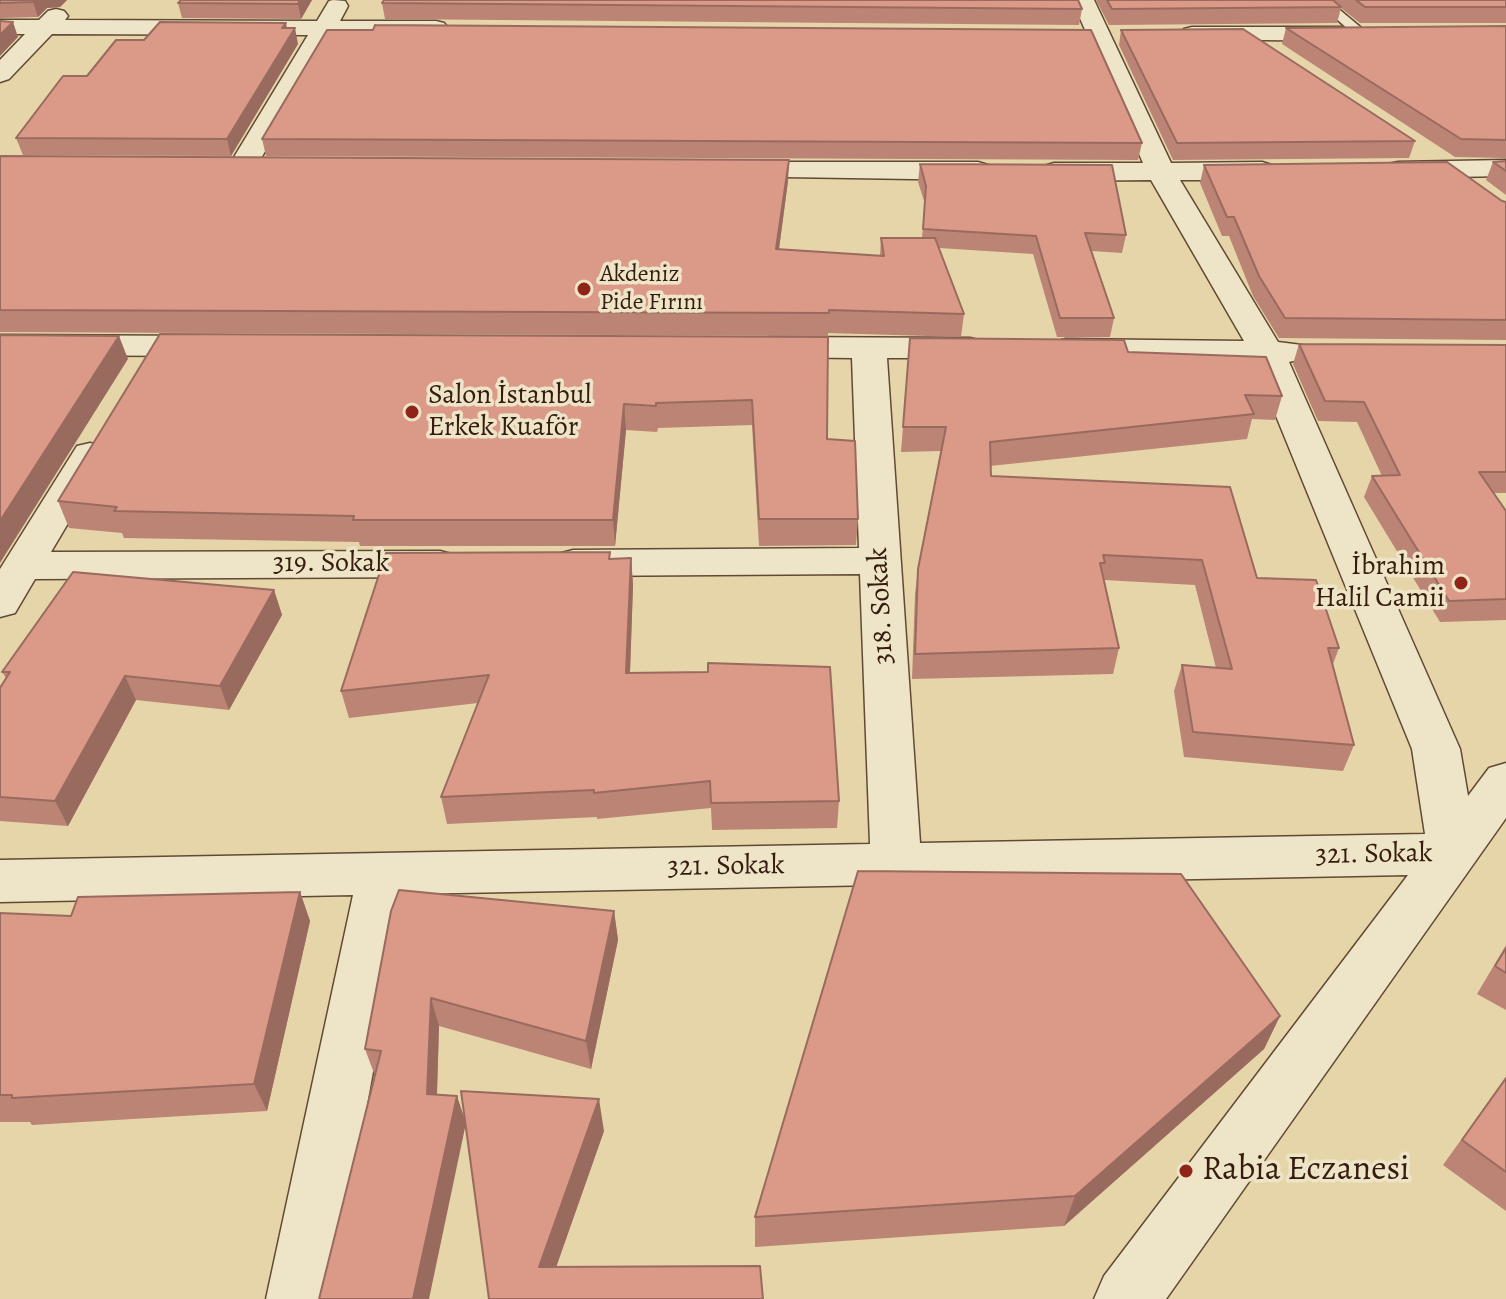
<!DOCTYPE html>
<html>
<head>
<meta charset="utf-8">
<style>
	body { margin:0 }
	canvas { display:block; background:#e5d5a9 }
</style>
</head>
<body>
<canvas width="1506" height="1299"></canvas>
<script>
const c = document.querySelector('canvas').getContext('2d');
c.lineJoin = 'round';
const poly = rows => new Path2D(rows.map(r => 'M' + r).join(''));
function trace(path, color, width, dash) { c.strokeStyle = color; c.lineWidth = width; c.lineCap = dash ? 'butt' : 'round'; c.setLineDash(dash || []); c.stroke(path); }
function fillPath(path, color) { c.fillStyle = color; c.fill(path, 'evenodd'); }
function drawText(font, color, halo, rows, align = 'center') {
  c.font = font + ' Alegreya,serif'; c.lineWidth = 7; c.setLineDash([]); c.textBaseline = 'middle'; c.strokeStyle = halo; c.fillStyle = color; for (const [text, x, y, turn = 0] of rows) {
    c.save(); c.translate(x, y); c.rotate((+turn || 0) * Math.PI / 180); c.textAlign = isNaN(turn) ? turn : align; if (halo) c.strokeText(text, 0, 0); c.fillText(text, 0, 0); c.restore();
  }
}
const service = poly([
	[1315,0,1328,0,1365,31,1365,37,1357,37,1315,0]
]);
const minor = poly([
	[333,0,345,1,348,6,340,21,436,21,444,23,448,28,444,33,436,35,332,35,256,167,252,173,242,175,232,173,228,167,308,35,52,34,9,79,0,82,0,60,25,34,0,34,0,20,39,20,48,11,56,9,64,11,68,16,65,20,317,21,329,1,333,0],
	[1072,0,1094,0,1171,163,1262,162,1272,165,1276,171,1272,177,1262,180,1180,180,1278,342,1302,345,1307,352,1302,359,1289,362,1460,749,1468,796,1489,768,1506,763,1506,818,1166,1299,1094,1299,1104,1276,1408,875,405,894,332,1299,266,1299,353,895,0,902,0,860,870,844,860,574,573,576,558,572,552,563,558,554,573,550,859,548,852,358,770,357,758,354,753,347,758,340,770,337,970,338,982,341,987,348,982,355,970,358,887,358,920,843,1425,834,1412,749,1254,362,1066,359,1054,356,1049,349,1054,342,1066,339,1244,341,1151,180,1054,181,1044,178,1040,172,1044,166,1054,163,1143,163,1072,0],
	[1192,27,1344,27,1352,29,1356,34,1352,39,1344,41,1184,39,1180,34,1184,29,1192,27],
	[1506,160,1506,176,1398,178,1388,176,1384,170,1388,164,1398,162,1506,160],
	[730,162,978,162,988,165,992,171,988,177,978,180,720,176,716,170,720,164,730,162],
	[0,335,214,336,226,339,231,346,226,353,214,356,0,355,0,335],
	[90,443,103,446,109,454,51,552,440,551,455,555,461,564,455,573,440,577,35,579,15,613,0,617,0,569,77,446,90,443]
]);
trace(service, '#614a35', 3);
trace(minor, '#614a35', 3);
fillPath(service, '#eee4c7');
fillPath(minor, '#eee4c7');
fillPath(poly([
	[0,0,67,0,60,7,47,8,38,17,0,18],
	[312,0,301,19,182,18,178,3],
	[1096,0,1506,0,1506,23,1360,23,1341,8,1337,23,1109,25],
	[382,3,1082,9,1079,25,385,19],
	[1506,26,1506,158,1455,157,1282,44,1286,28],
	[287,28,298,44,231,156,23,155,16,138,87,76,144,40],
	[373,30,1142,143,1138,160,266,156,262,139],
	[1121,30,1415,141,1409,158,1173,160,1119,45],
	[0,156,788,181,779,249,880,256,881,238,922,238,925,204,918,182,920,164,1126,235,1122,253,1092,251,1114,318,1110,337,1057,337,1033,254,939,248,964,314,961,337,828,333,828,336,0,332],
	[1506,161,1506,195,1486,180,1493,162],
	[1204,165,1506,202,1506,340,1279,338,1253,296,1229,236,1222,236,1200,183],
	[828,337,827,439,858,519,856,545,759,546,752,425,658,428,657,432,626,430,615,546,360,546,359,542,124,538,122,533,69,528,58,501],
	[910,338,1128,352,1282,396,1275,420,1252,419,1247,439,990,466,991,476,1257,578,1339,648,1333,664,1354,745,1343,771,1184,757,1174,691,1182,665,1216,668,1195,585,1104,580,1119,648,1113,674,912,679,915,594,918,569,941,451,901,452],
	[1299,344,1506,345,1506,493,1493,493,1506,511,1506,620,1440,622,1364,497,1372,476,1382,476,1357,422,1318,421,1293,364],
	[610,552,610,559,631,558,633,585,630,673,839,801,837,828,712,830,711,808,597,819,597,817,447,824,441,797,478,703,349,718,341,691],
	[274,590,282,615,229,710,136,700,68,826,0,821,0,688,6,678,2,672],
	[300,892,310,921,267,1111,32,1125,30,1122,0,1122,0,913,71,916],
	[391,911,614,911,618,940,591,1069,439,1026,437,1095,465,1122,604,1131,556,1267,489,1299,465,1123,375,1076,365,1049],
	[1506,945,1506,1010,1477,994],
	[1280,1016,1264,1049,1064,1226,755,1247,755,1217],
	[1506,1077,1506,1211,1443,1165]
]), '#bc8475');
fillPath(poly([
	[35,0,67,0,60,7,47,8,38,17,33,2],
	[300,0,312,0,301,19,298,4],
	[13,22,18,37,0,56,0,35],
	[286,23,289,38,295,28,298,44,231,156,227,139],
	[789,160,788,181,776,271,776,249],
	[119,336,128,359,0,563,0,521],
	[624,404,626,430,615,546,613,520],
	[631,558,633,585,629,700,626,673],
	[274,590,282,615,229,710,220,686],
	[125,676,136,700,68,826,55,801],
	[300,892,310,921,267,1111,254,1084],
	[614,911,618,940,591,1069,586,1041],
	[431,998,439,1026,436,1121,427,1094],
	[1280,1016,1264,1049,1064,1226,1075,1196],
	[457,1096,466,1123,429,1299,413,1299],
	[599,1099,604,1131,546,1296,539,1267]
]), '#996b5f');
const building = poly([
	[0,0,35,0,33,2,0,3,0,0],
	[181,0,300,0,298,4,178,3,181,0],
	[384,0,1078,0,1082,9,382,3,384,0],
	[1107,0,1333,0,1341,7,1112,9,1107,0],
	[1356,0,1506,0,1506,7,1365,7,1356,0],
	[0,21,13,22,0,35,0,21],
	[160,22,286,23,282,28,295,28,227,139,16,138,63,76,87,76,116,40,144,40,160,22],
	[375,25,1091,30,1142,143,262,139,327,30,373,30,375,25],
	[1506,26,1506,140,1461,139,1286,28,1506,26],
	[1243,29,1415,141,1177,143,1121,30,1243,29],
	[0,156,789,160,776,249,884,256,881,238,935,238,964,314,829,310,829,313,0,310,0,156],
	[1506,161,1506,171,1493,162,1506,161],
	[1447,162,1502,201,1506,202,1506,320,1285,318,1259,276,1234,217,1227,217,1204,165,1447,162],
	[920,164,1112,165,1126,235,1085,233,1114,318,1060,318,1036,236,923,229,926,186,920,164],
	[160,334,828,337,827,439,855,441,858,519,759,519,752,400,656,403,656,406,624,404,613,520,353,520,354,516,114,511,117,507,58,501,160,334],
	[0,335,119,336,0,521,0,335],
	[910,338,1124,340,1128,352,1266,357,1282,396,1245,395,1254,414,990,442,991,476,1230,487,1257,578,1316,580,1339,648,1328,648,1354,745,1193,732,1182,665,1232,669,1202,560,1103,555,1105,563,1100,563,1119,648,915,654,918,569,946,427,903,427,910,338],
	[1299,344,1506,345,1506,472,1479,472,1506,511,1506,599,1449,601,1372,476,1400,475,1364,402,1325,401,1299,344],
	[610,552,609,559,631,558,626,673,708,672,708,663,830,667,839,801,711,803,710,781,594,793,594,790,441,797,489,675,341,691,386,553,610,552],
	[73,572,274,590,220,686,125,676,55,801,0,797,0,688,10,672,2,672,73,572],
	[858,871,1181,874,1280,1016,1075,1196,755,1217,858,871],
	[399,890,614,911,586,1041,431,998,427,1094,457,1096,413,1299,319,1299,381,1051,365,1049,391,911,399,890],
	[300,892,254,1084,12,1098,12,1095,0,1095,0,913,71,916,78,897,300,892],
	[1506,948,1506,973,1495,966,1506,948],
	[1506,1078,1506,1172,1462,1140,1506,1078],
	[461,1091,599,1099,539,1267,760,1266,763,1299,489,1299,461,1091]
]);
fillPath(building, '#db9988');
trace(building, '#996b5f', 2);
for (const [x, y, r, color] of [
	[584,289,8,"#8f2418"],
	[412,412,8,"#8f2418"],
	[1461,583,8,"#8f2418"],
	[1186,1171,8,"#8f2418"]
]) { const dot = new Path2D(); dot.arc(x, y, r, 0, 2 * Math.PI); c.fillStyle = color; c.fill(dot); trace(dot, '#eee4c7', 3); }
drawText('24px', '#351c0e', '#eee4c7', [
	["Akdeniz",600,275],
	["Pide Fırını",600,303]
], 'left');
drawText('28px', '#351c0e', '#eee4c7', [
	["Salon İstanbul",428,396],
	["Erkek Kuaför",428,428],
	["İbrahim",1445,567,"right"],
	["Halil Camii",1445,599,"right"]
], 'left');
drawText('28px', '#351c0e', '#eee4c7', [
	["319. Sokak",331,564],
	["318. Sokak",882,606,-93],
	["321. Sokak",1374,855,-1],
	["321. Sokak",726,867,-1]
]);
drawText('34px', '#351c0e', '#eee4c7', [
	["Rabia Eczanesi",1202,1171]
], 'left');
</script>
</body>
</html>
